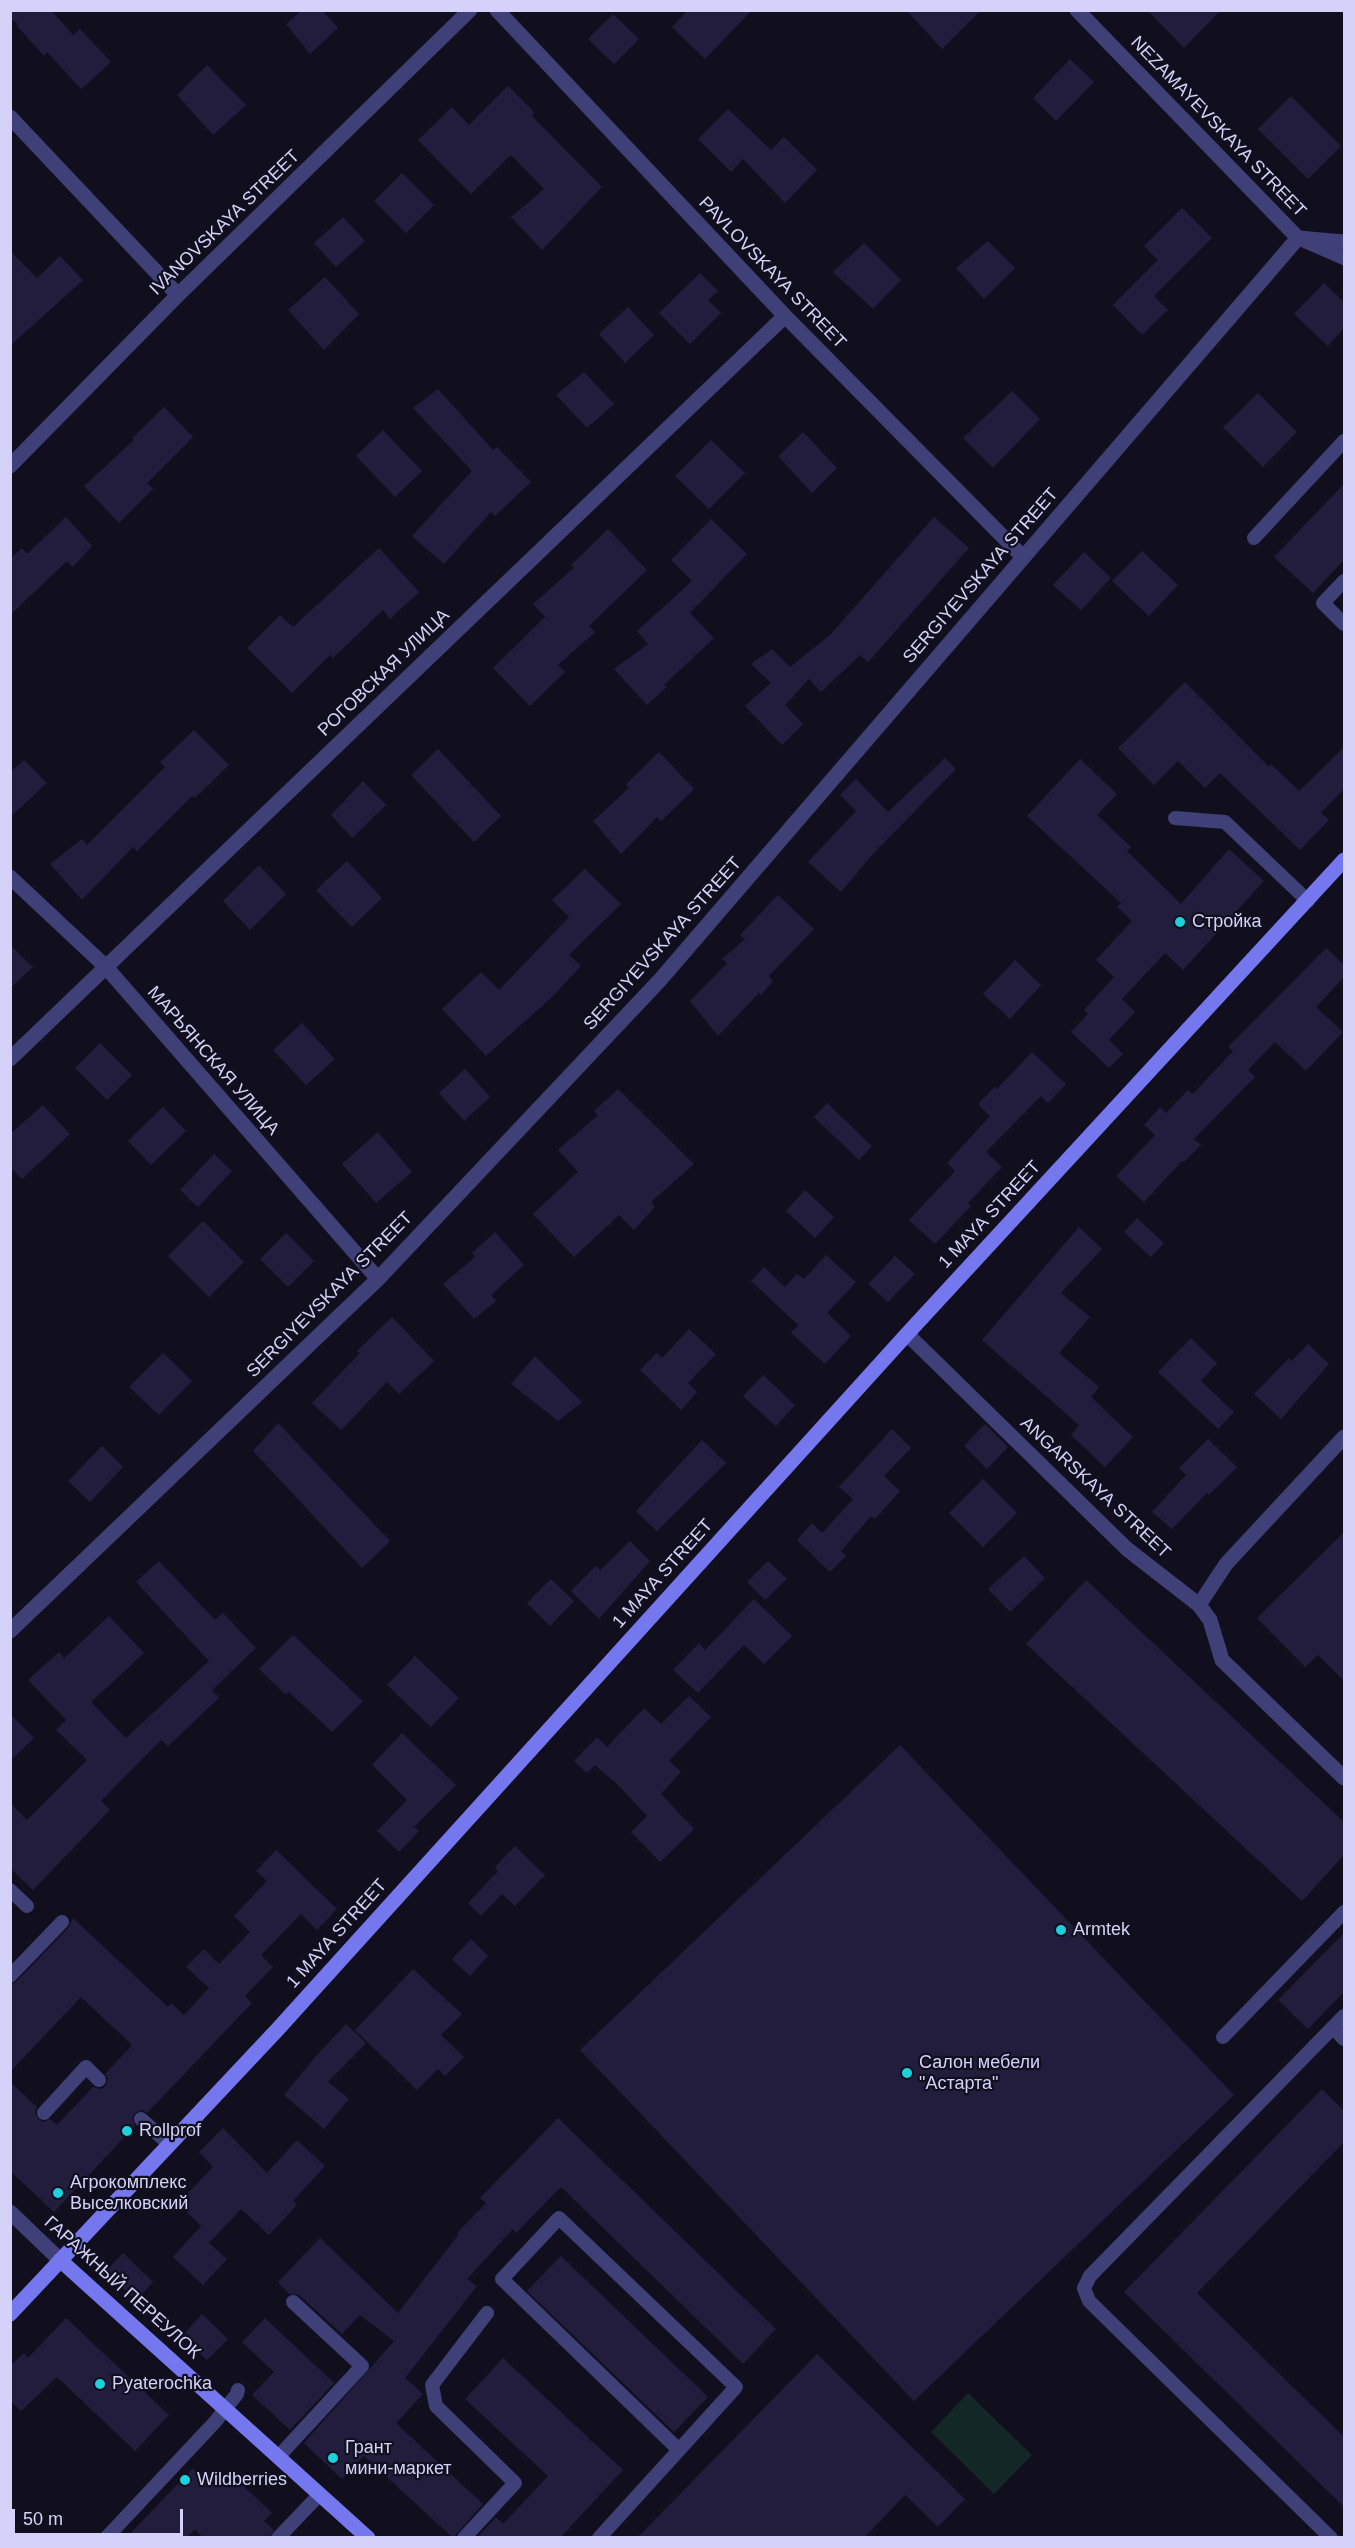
<!DOCTYPE html>
<html>
<head>
<meta charset="utf-8">
<style>
	body { margin:0 }
	#map { position:relative; width:1355px; height:2548px; overflow:hidden; background:#110f1e; font-family:Helvetica,sans-serif }
	canvas { display:block }
	.frame { position:absolute; inset:0; border:12px solid #d4d2f9; pointer-events:none }
	.scale { position:absolute; left:12px; top:2509px; width:171px; height:27px; box-sizing:border-box; border:3px solid #d4d2f9; border-top:0; padding-left:8px; font-size:18px; line-height:21px; white-space:nowrap; color:#d4d2f9; -webkit-text-stroke:4px #110f1e; paint-order:stroke }
</style>
</head>
<body>
<div id="map">
<canvas width="1355" height="2548"></canvas>
<div class="frame"></div>
<div class="scale">50 m</div>
</div>
<script>
const c = document.querySelector('canvas').getContext('2d');
c.lineJoin = 'round';
function fillPath(path, color) { c.fillStyle = color; c.fill(path, 'evenodd'); }
const poly = rows => new Path2D(rows.map(r => 'M' + r).join(''));
function trace(path, color, width, dash) { c.strokeStyle = color; c.lineWidth = width; c.lineCap = dash ? 'butt' : 'round'; c.setLineDash(dash || []); c.stroke(path); }
function drawText(font, color, halo, rows, align = 'center') {
  c.font = font + ' Helvetica,sans-serif'; c.lineWidth = 4.5; c.setLineDash([]); c.textBaseline = 'middle'; c.strokeStyle = halo; c.fillStyle = color; for (const [text, x, y, turn = 0] of rows) {
    c.save(); c.translate(x, y); c.rotate((+turn || 0) * Math.PI / 180); c.textAlign = isNaN(turn) ? turn : align; if (halo) c.strokeText(text, 0, 0); c.fillText(text, 0, 0); c.restore();
  }
}
fillPath(poly([
	[968,2393,1032,2455,994,2494,931,2432]
]), '#132726');
fillPath(poly([
	[10,10,51,10,73,35,80,29,111,62,81,89,47,52,44,56,17,26,18,25,10,17],
	[302,10,322,10,338,28,310,54,286,24],
	[688,10,752,10,705,59,672,27],
	[906,10,981,10,942,49],
	[1147,10,1221,10,1184,48],
	[613,14,639,39,614,64,588,39],
	[1070,59,1094,82,1056,121,1033,98],
	[207,65,246,105,213,135,177,95],
	[508,86,535,113,532,116,602,187,542,250,511,217,544,189,511,155,471,194,418,140,452,107,469,125],
	[1291,96,1341,146,1308,179,1258,129],
	[728,109,771,150,784,137,817,170,785,203,743,159,731,172,698,139],
	[402,173,434,205,406,233,374,201],
	[1182,208,1212,238,1154,296,1168,310,1142,335,1113,305,1158,260,1144,246],
	[343,217,365,241,336,267,314,243],
	[988,241,1015,268,984,299,956,268],
	[864,243,901,280,873,309,833,272],
	[10,251,37,278,60,256,83,280,10,346],
	[700,273,718,291,708,300,721,313,690,344,659,313],
	[325,277,359,314,324,350,288,310],
	[1324,283,1344,302,1344,328,1328,346,1294,314],
	[628,307,654,335,625,363,599,334],
	[584,372,614,404,587,428,556,395],
	[438,389,493,450,497,447,531,482,495,516,491,512,444,564,412,536,472,471,413,408],
	[1012,391,1040,419,993,468,963,438],
	[1258,393,1297,432,1263,467,1223,427],
	[164,407,193,437,147,483,153,489,119,523,84,486,134,440,132,438],
	[383,430,422,471,395,497,356,456],
	[803,432,837,468,812,493,778,456],
	[711,440,745,473,709,509,675,476],
	[1344,484,1344,560,1313,593,1274,557],
	[66,517,92,546,73,567,67,561,10,615,10,559,22,548,27,554],
	[934,517,969,548,868,662,860,655,821,692,809,679,785,705,803,724,782,745,745,706,771,683,751,664,772,649,790,667,830,635],
	[711,519,747,554,690,613,714,638,664,685,667,687,647,705,614,669,648,644,637,631,692,581,671,560],
	[608,529,647,570,589,626,595,632,558,665,565,672,530,706,493,668,545,617,533,604,574,568,571,565],
	[379,548,419,592,390,619,383,610,333,658,330,655,292,693,247,648,280,615,293,627],
	[1142,551,1178,585,1149,616,1112,581],
	[1084,552,1111,578,1081,610,1053,585],
	[1185,682,1269,767,1271,764,1299,791,1344,747,1344,789,1321,813,1329,820,1300,850,1220,773,1205,788,1178,761,1154,785,1118,748],
	[194,730,229,765,195,798,192,796,137,851,133,847,82,900,50,864,82,839,87,845,165,767,160,762],
	[438,749,501,816,474,842,411,775],
	[659,752,694,789,661,821,657,817,621,854,593,821,629,788,626,784],
	[945,758,956,769,872,855,841,892,808,862,856,811,840,795,856,779,888,812],
	[1080,759,1117,794,1097,815,1131,847,1127,851,1181,904,1229,849,1264,881,1183,970,1165,953,1122,999,1135,1012,1109,1040,1123,1054,1109,1068,1071,1032,1088,1014,1084,1010,1114,977,1096,960,1132,921,1117,907,1121,903,1027,816],
	[24,760,47,783,10,817,10,772],
	[363,781,386,805,352,838,331,815],
	[347,861,382,898,352,927,316,890],
	[259,865,286,894,250,930,223,901],
	[585,869,621,904,569,955,581,966,551,998,486,1056,442,1009,481,972,499,990,569,917,552,900],
	[778,895,814,929,769,976,773,981,761,995,759,993,718,1036,690,1001,727,963,722,959,745,939,740,935],
	[10,945,33,967,10,988],
	[1326,948,1344,965,1344,977,1316,1007,1343,1032,1306,1071,1275,1042,1248,1070,1255,1077,1194,1139,1201,1145,1184,1162,1182,1161,1144,1202,1116,1176,1155,1135,1144,1125,1160,1107,1166,1113,1188,1090,1193,1094,1233,1051,1228,1047],
	[1015,960,1041,985,1010,1019,983,994],
	[302,1023,335,1059,306,1085,273,1050],
	[100,1043,132,1075,107,1100,75,1068],
	[1032,1052,1066,1084,1048,1103,1041,1096,986,1152,1002,1167,968,1203,971,1206,935,1244,909,1220,955,1171,947,1163,990,1116,978,1104,995,1087,997,1089],
	[465,1069,490,1097,464,1121,439,1093],
	[618,1089,694,1164,651,1202,655,1207,634,1230,619,1215,574,1257,533,1214,578,1172,558,1150,598,1115,594,1111],
	[827,1103,872,1146,859,1160,814,1117],
	[43,1105,70,1134,22,1179,10,1167,10,1134],
	[163,1107,186,1131,151,1165,128,1141],
	[378,1132,412,1172,376,1203,342,1164],
	[214,1154,232,1171,198,1207,180,1190],
	[805,1190,834,1217,815,1238,786,1211],
	[1137,1218,1164,1243,1151,1257,1124,1232],
	[203,1221,244,1262,209,1297,168,1256],
	[1079,1227,1102,1249,1061,1293,1090,1317,1059,1353,1099,1387,1091,1397,1133,1437,1105,1467,1071,1435,1079,1425,982,1340],
	[495,1232,524,1265,491,1295,496,1301,474,1319,443,1284,475,1257,472,1253],
	[286,1233,314,1261,288,1287,260,1259],
	[826,1255,856,1282,827,1313,851,1336,825,1364,791,1333,798,1325,751,1281,764,1267,785,1287,797,1274,804,1279],
	[895,1256,915,1274,888,1302,868,1284],
	[392,1317,434,1361,399,1394,387,1382,341,1430,312,1403,360,1353,357,1351],
	[689,1329,716,1354,688,1383,697,1392,681,1410,640,1370,657,1353,662,1358],
	[1191,1338,1217,1363,1201,1381,1234,1412,1218,1429,1158,1372],
	[1308,1344,1329,1364,1281,1419,1254,1394,1289,1358,1292,1361],
	[163,1353,192,1381,159,1415,129,1387],
	[535,1356,582,1402,558,1421,511,1384],
	[763,1375,795,1405,776,1426,743,1396],
	[278,1423,390,1541,362,1568,253,1451],
	[985,1424,1008,1447,987,1469,964,1446],
	[892,1429,911,1448,884,1476,900,1491,875,1519,871,1516,841,1551,846,1556,830,1572,797,1540,812,1523,822,1533,853,1499,839,1487],
	[1208,1439,1237,1467,1209,1495,1207,1493,1172,1529,1152,1512,1186,1475,1179,1468],
	[702,1440,726,1463,657,1531,636,1511],
	[102,1446,123,1467,90,1502,68,1481],
	[983,1479,1017,1513,983,1547,949,1513],
	[1344,1532,1344,1681,1318,1655,1305,1667,1257,1618],
	[630,1541,650,1561,599,1619,571,1591,596,1566,600,1570],
	[1024,1556,1045,1578,1010,1612,988,1589],
	[159,1561,215,1620,223,1613,256,1648,212,1690,219,1698,168,1746,161,1740,101,1801,110,1810,33,1890,10,1868,10,1803,27,1820,87,1760,56,1730,66,1720,28,1680,59,1652,64,1658,109,1616,144,1653,91,1702,126,1738,209,1661,136,1582],
	[768,1561,787,1579,765,1600,747,1582],
	[551,1579,574,1601,550,1626,527,1603],
	[1086,1580,1344,1822,1344,1855,1302,1901,1026,1644],
	[754,1599,792,1636,764,1664,744,1645,698,1693,673,1670,699,1643,705,1650],
	[293,1635,363,1701,332,1732,289,1692,286,1695,259,1669],
	[415,1656,459,1698,431,1727,387,1685],
	[689,1696,711,1717,669,1761,681,1772,661,1794,694,1829,660,1862,631,1832,647,1816,619,1786,595,1765,587,1773,574,1761,597,1737,607,1747,644,1708,661,1724],
	[10,1714,34,1738,10,1761],
	[402,1733,456,1785,414,1827,419,1831,399,1852,377,1831,407,1800,372,1765],
	[900,1745,1234,2095,914,2401,580,2050],
	[515,1846,545,1875,515,1906,502,1894,481,1916,468,1903,498,1871,495,1867],
	[276,1850,337,1909,317,1930,301,1914,261,1955,273,1967,245,1996,252,2003,147,2113,142,2110,135,2113,132,2118,135,2126,54,2212,10,2171,10,2082,37,2107,35,2112,38,2119,43,2122,50,2119,57,2125,93,2087,101,2089,106,2086,108,2078,105,2074,132,2045,81,1997,10,2072,10,1985,16,1982,68,1928,73,1918,168,2007,171,2003,184,2015,209,1988,186,1967,204,1949,219,1964,250,1932,234,1916,267,1881,256,1871],
	[1344,1933,1344,1992,1308,2029,1278,2000],
	[471,1939,488,1956,470,1976,452,1959],
	[413,1969,462,2014,441,2035,464,2057,445,2076,438,2069,417,2090,355,2030],
	[346,2024,366,2043,328,2082,349,2099,324,2129,284,2095,317,2055],
	[1322,2089,1344,2111,1344,2142,1197,2293,1344,2437,1344,2507,1124,2292],
	[558,2118,776,2329,743,2364,561,2187,516,2233,513,2229,467,2279,477,2286,405,2378,423,2394,396,2423,483,2504,453,2538,364,2456,342,2479,304,2443,394,2341,360,2315,342,2334,299,2295,289,2294,278,2282,320,2238,398,2313,459,2234,457,2233,486,2203,480,2198],
	[223,2128,267,2173,297,2140,325,2166,293,2201,297,2205,269,2235,241,2209,209,2243,227,2259,203,2285,173,2257,201,2226,178,2203,213,2167,199,2152],
	[123,2253,153,2282,136,2300,105,2272],
	[561,2256,708,2397,674,2432,527,2291],
	[202,2314,228,2339,207,2360,182,2336],
	[66,2318,169,2415,135,2451,57,2377,21,2411,10,2400,10,2366,24,2353,28,2358],
	[265,2318,334,2383,290,2430,252,2395,274,2372,242,2342],
	[817,2354,965,2499,938,2527,905,2495,864,2538,637,2538],
	[503,2358,623,2470,560,2538,477,2538,496,2517,503,2524,548,2476,465,2399],
	[193,2468,204,2479,212,2470,225,2483,232,2475,272,2513,264,2521,274,2530,269,2538,203,2538,195,2529,187,2538,126,2538]
]), '#221d3d');
trace(poly([
	[1305,241,1344,258],
	[1254,538,1344,441],
	[1344,581,1323,603,1344,624],
	[1175,818,1225,822,1308,901],
	[10,1890,27,1906],
	[10,1976,62,1922],
	[1333,2028,1344,2039],
	[1223,2037,1344,1912],
	[44,2113,86,2067,99,2080],
	[141,2119,169,2144],
	[279,2456,362,2366,293,2302],
	[106,2538,215,2422,237,2394,238,2390],
	[278,2538,320,2494],
	[464,2538,515,2483,436,2406,432,2385,487,2313],
	[599,2538,679,2450,736,2387,559,2218,502,2279,679,2450],
	[1331,2538,1089,2301,1084,2288,1090,2276,1344,2016]
]), '#3f4078', 14);
trace(poly([
	[497,10,785,316,1023,557],
	[1077,10,1298,238,1344,242],
	[10,117,178,295],
	[10,466,178,295,470,10],
	[10,877,105,966,378,1279],
	[10,1059,785,316],
	[907,1334,1127,1549,1199,1605,1210,1620,1222,1660,1344,1778],
	[1199,1605,1226,1564,1344,1437],
	[10,1631,378,1279,660,980,1298,238],
	[10,2212,60,2260]
]), '#3f4078', 15);
trace(poly([
	[60,2260,368,2538],
	[10,2314,277,2030,907,1334,1344,860]
]), '#7477ee', 15);
for (const [x, y, r, color] of [
	[1180,922,6,"#1bd2dc"],
	[1061,1930,6,"#1bd2dc"],
	[907,2073,6,"#1bd2dc"],
	[127,2131,6,"#1bd2dc"],
	[58,2193,6,"#1bd2dc"],
	[100,2384,6,"#1bd2dc"],
	[333,2458,6,"#1bd2dc"],
	[185,2480,6,"#1bd2dc"]
]) { const dot = new Path2D(); dot.arc(x, y, r, 0, 2 * Math.PI); c.fillStyle = color; c.fill(dot); trace(dot, '#110f1e', 2); }
drawText('18px', '#d4d2f9', '#110f1e', [
	["NEZAMAYEVSKAYA STREET",1218,127,46],
	["IVANOVSKAYA STREET",225,223,-44],
	["PAVLOVSKAYA STREET",772,273,46],
	["SERGIYEVSKAYA STREET",981,576,-49],
	["РОГОВСКАЯ УЛИЦА",384,673,-44],
	["SERGIYEVSKAYA STREET",663,944,-48],
	["МАРЬЯНСКАЯ УЛИЦА",213,1061,49],
	["1 MAYA STREET",990,1215,-47],
	["SERGIYEVSKAYA STREET",330,1295,-45],
	["ANGARSKAYA STREET",1095,1488,43],
	["1 MAYA STREET",663,1574,-48],
	["1 MAYA STREET",337,1934,-48],
	["ГАРАЖНЫЙ ПЕРЕУЛОК",122,2288,42]
]);
drawText('18px', '#d4d2f9', '#110f1e', [
	["Стройка",1192,922],
	["Armtek",1073,1930],
	["Салон мебели",919,2063],
	["\"Астарта\"",919,2084],
	["Rollprof",139,2131],
	["Агрокомплекс",70,2183],
	["Выселковский",70,2204],
	["Pyaterochka",112,2384],
	["Грант",345,2448],
	["мини-маркет",345,2469],
	["Wildberries",197,2480]
], 'left');
</script>
</body>
</html>
